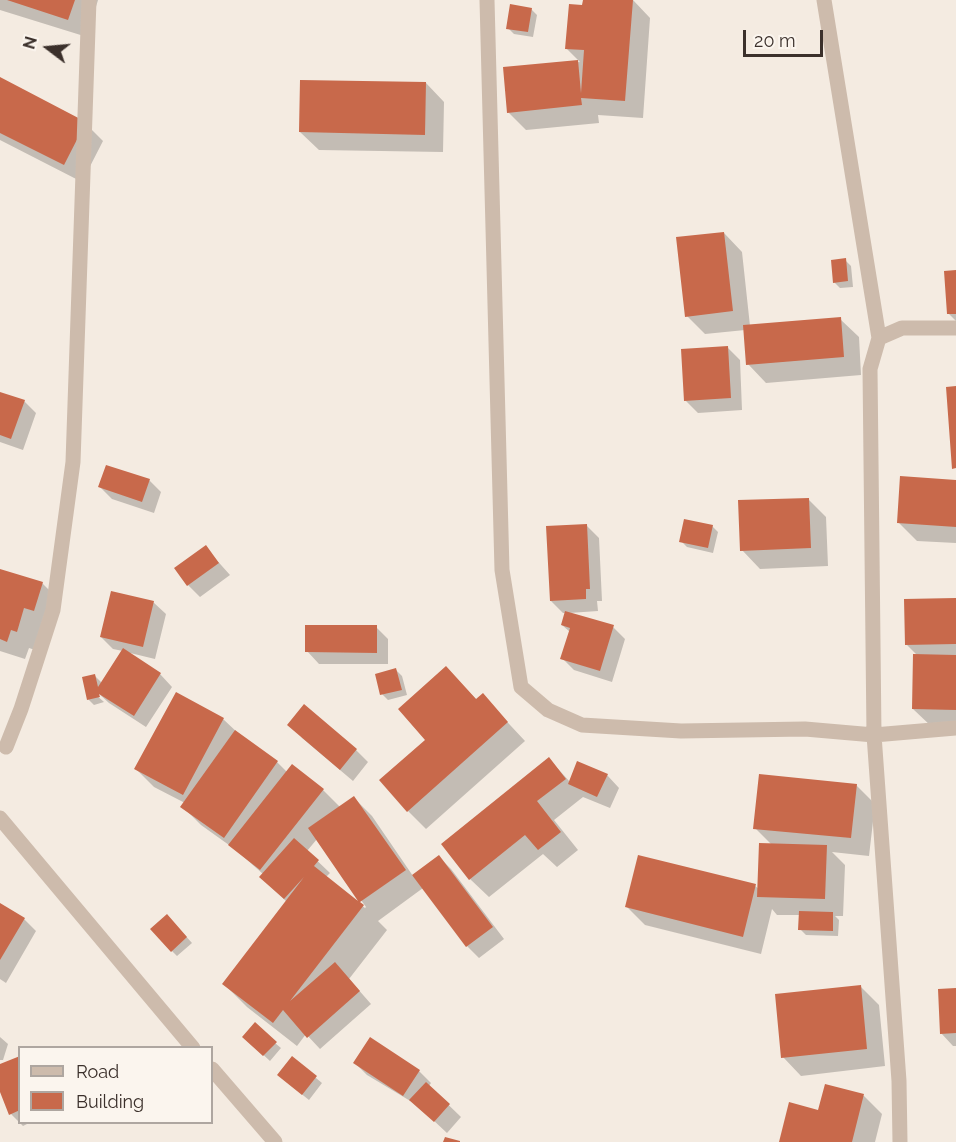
<!DOCTYPE html>
<html>
<head>
<meta charset="utf-8">
<style>
	body { margin:0 }
	#map { position:relative; width:956px; height:1142px; overflow:hidden; background:#f4ebe1; font-family:Raleway,sans-serif }
	canvas { display:block }
	.legend { position:absolute; left:18px; top:1046px; width:195px; height:78px; box-sizing:border-box; background:#fbf5ee; border:2px solid #aea6a0; margin:0; padding:8px 10px; list-style:none; font-size:18px; color:#3b302b }
	.legend li { display:flex; align-items:center; gap:12px; height:30px }
	.legend b { width:30px; border:2px solid #aea6a0 }
	.north { position:absolute; left:18px; top:18px; width:60px; height:60px; -webkit-text-stroke:4px #fbf5ee; paint-order:stroke; rotate:286deg; font-size:16px; font-weight:700; line-height:24px; text-align:center; color:#3b302b }
	.north::after { content:''; display:block; margin:auto; width:21px; height:27px; background:#3b302b; clip-path:polygon(50% 0,100% 100%,50% 72%,0 100%) }
	.scale { position:absolute; left:743px; top:30px; width:80px; height:27px; box-sizing:border-box; border:3px solid #3b302b; border-top:0; padding-left:8px; font-size:18px; line-height:21px; white-space:nowrap; color:#3b302b; -webkit-text-stroke:4px #fbf5ee; paint-order:stroke }
</style>
</head>
<body>
<div id="map">
<canvas width="956" height="1142"></canvas>
<ul class="legend">
<li><b style="height:8px;background:#cdbbac"></b>Road</li>
<li><b style="height:16px;background:#c8694b"></b>Building</li>
</ul>
<div class="north">N</div>
<div class="scale">20 m</div>
</div>
<script>
const c = document.querySelector('canvas').getContext('2d');
c.lineJoin = 'round';
function fillPath(path, color) { c.fillStyle = color; c.fill(path, 'evenodd'); }
const poly = rows => new Path2D(rows.map(r => 'M' + r).join(''));
function trace(path, color, width, dash) { c.strokeStyle = color; c.lineWidth = width; c.lineCap = dash ? 'butt' : 'round'; c.setLineDash(dash || []); c.stroke(path); }
fillPath(poly([
	[0,0,98,0,87,37,0,10],
	[584,0,633,0,650,18,643,118,598,115,599,123,526,130,508,112,504,69,580,62,566,48,584,7],
	[531,9,537,15,533,37,514,34,508,28],
	[0,79,85,123,103,141,82,182,0,140],
	[426,83,444,102,443,152,319,150,300,132],
	[724,233,742,252,750,326,840,319,859,337,861,375,766,383,748,364,745,330,705,334,687,316],
	[845,260,851,266,853,287,840,288,834,282],
	[956,272,956,321,948,313],
	[728,348,740,360,742,410,698,413,685,400],
	[0,393,24,401,36,413,23,450,0,442],
	[149,480,161,492,154,513,112,499,100,487],
	[956,482,956,543,917,541,898,522],
	[808,499,826,517,828,566,760,569,742,550],
	[587,526,599,538,602,601,597,601,598,611,569,613,613,627,625,639,612,682,574,670,562,658,570,632,562,625,566,613,563,613,551,601],
	[712,526,718,532,713,553,687,547,681,541],
	[205,547,230,575,200,597,188,585],
	[0,571,42,583,60,601,35,650,29,648,25,659,0,651],
	[956,599,956,728,932,727,913,709,918,656,907,645],
	[153,602,166,614,155,659,126,652,160,674,172,687,146,727,109,703,97,692,95,694,104,702,94,705,88,699,95,676,102,683,123,651,113,649,101,637],
	[376,627,388,639,388,664,319,664,307,651],
	[446,668,477,700,482,695,525,741,426,829,408,811],
	[396,670,402,676,407,695,388,700,382,694],
	[223,719,239,734,277,762,287,772,323,790,340,807,354,798,372,816,413,876,439,857,451,869,504,939,479,958,467,946,423,888,378,921,387,930,349,979,371,1004,320,1049,306,1034,297,1046,247,1007,224,984,287,902,273,889,263,874,236,850,201,825,182,806,185,803,154,787,136,769],
	[317,839,366,907,365,908,326,877,330,873,307,851],
	[301,737,356,750,368,762,353,781],
	[549,759,570,782,607,775,619,788,610,808,583,797,554,820,578,850,557,867,543,854,489,897,470,879,443,844],
	[856,785,875,804,869,856,832,852,845,865,843,916,835,916,839,920,838,936,806,935,800,929,800,915,777,915,772,909,761,954,645,925,627,907,755,886,759,889,772,845,755,828],
	[0,905,24,919,36,931,6,983,0,979],
	[173,922,192,943,177,956,172,951],
	[860,986,879,1005,885,1066,801,1076,783,1057],
	[956,990,956,1046,953,1046,941,1033],
	[0,1037,8,1044,3,1060,0,1060],
	[244,1037,275,1043,281,1048,270,1061],
	[20,1058,20,1122,31,1122,23,1126,11,1114,0,1088,0,1066],
	[292,1058,322,1083,309,1100,284,1080],
	[355,1063,419,1071,431,1083,429,1086,461,1117,447,1133,417,1105,367,1075],
	[826,1086,864,1096,882,1114,875,1142,780,1142,819,1111]
]), '#0003');
fillPath(poly([
	[7,0,75,0,68,20],
	[583,0,633,0,625,101,581,98,582,105,507,113,503,67,578,60,581,93,584,50,565,49,569,4,582,5],
	[510,4,532,8,528,32,506,29],
	[0,77,86,122,64,165,0,133],
	[300,80,426,82,425,135,299,132],
	[724,232,733,311,685,317,676,237],
	[846,258,848,281,833,283,831,260],
	[956,270,956,314,947,314,944,271],
	[841,317,844,357,746,365,743,325],
	[728,346,731,398,684,401,681,349],
	[956,386,956,468,952,469,946,387],
	[0,392,25,400,11,439,0,435],
	[106,465,150,479,142,502,98,487],
	[900,476,956,480,956,527,897,523],
	[809,498,811,548,740,551,738,500],
	[684,519,713,525,708,548,679,542],
	[587,524,590,589,586,589,586,599,550,601,546,526],
	[206,545,219,563,187,586,174,568],
	[0,569,43,582,34,611,24,608,17,632,11,630,7,642,0,639],
	[111,591,154,601,143,647,100,637],
	[956,598,956,644,905,645,904,599],
	[565,611,614,625,600,671,560,659,570,628,561,625],
	[305,625,377,625,377,653,305,652],
	[123,648,161,673,134,716,99,694,100,697,87,700,82,677,95,674,98,687],
	[913,654,956,655,956,710,912,709],
	[446,666,476,699,483,693,508,722,407,812,379,780,425,740,398,709],
	[396,668,402,690,380,695,375,674],
	[176,692,224,718,183,795,134,769],
	[304,704,357,749,340,770,287,725],
	[235,730,278,761,224,838,180,807],
	[549,757,566,779,537,801,561,832,538,850,525,835,469,880,441,844],
	[577,761,608,774,597,797,568,784],
	[292,764,324,789,260,870,228,845],
	[759,774,857,784,851,838,753,829],
	[354,796,406,870,360,902,364,905,290,1001,335,962,360,991,307,1038,283,1010,273,1023,222,984,304,877,284,899,259,877,294,838,319,860,314,866,358,901,308,828],
	[759,843,827,845,825,899,757,897],
	[439,855,493,927,466,947,412,875],
	[638,855,756,884,743,937,625,907],
	[0,903,25,918,0,960],
	[799,911,833,912,833,931,798,930],
	[167,914,187,937,171,952,150,929],
	[861,985,867,1049,781,1058,775,994],
	[956,988,956,1033,940,1034,938,989],
	[255,1022,277,1042,263,1056,242,1037],
	[370,1037,420,1070,403,1096,353,1063],
	[20,1056,20,1110,9,1115,0,1092,0,1064],
	[292,1056,317,1076,302,1095,277,1075],
	[426,1082,450,1104,434,1122,409,1100],
	[825,1084,864,1094,852,1142,779,1142,789,1102,818,1110],
	[445,1137,460,1141,460,1142,443,1142]
]), '#c8694b');
trace(poly([
	[487,0,502,570,521,687,548,710,582,725,681,731,805,729,874,735,956,728],
	[824,0,879,338],
	[6,747,21,709,53,610,73,462,89,0],
	[0,818,193,1048],
	[212,1069,275,1142],
	[900,1142,899,1081,874,735,870,369,879,338,902,328,956,328]
]), '#cdbbac', 15);
</script>
</body>
</html>
